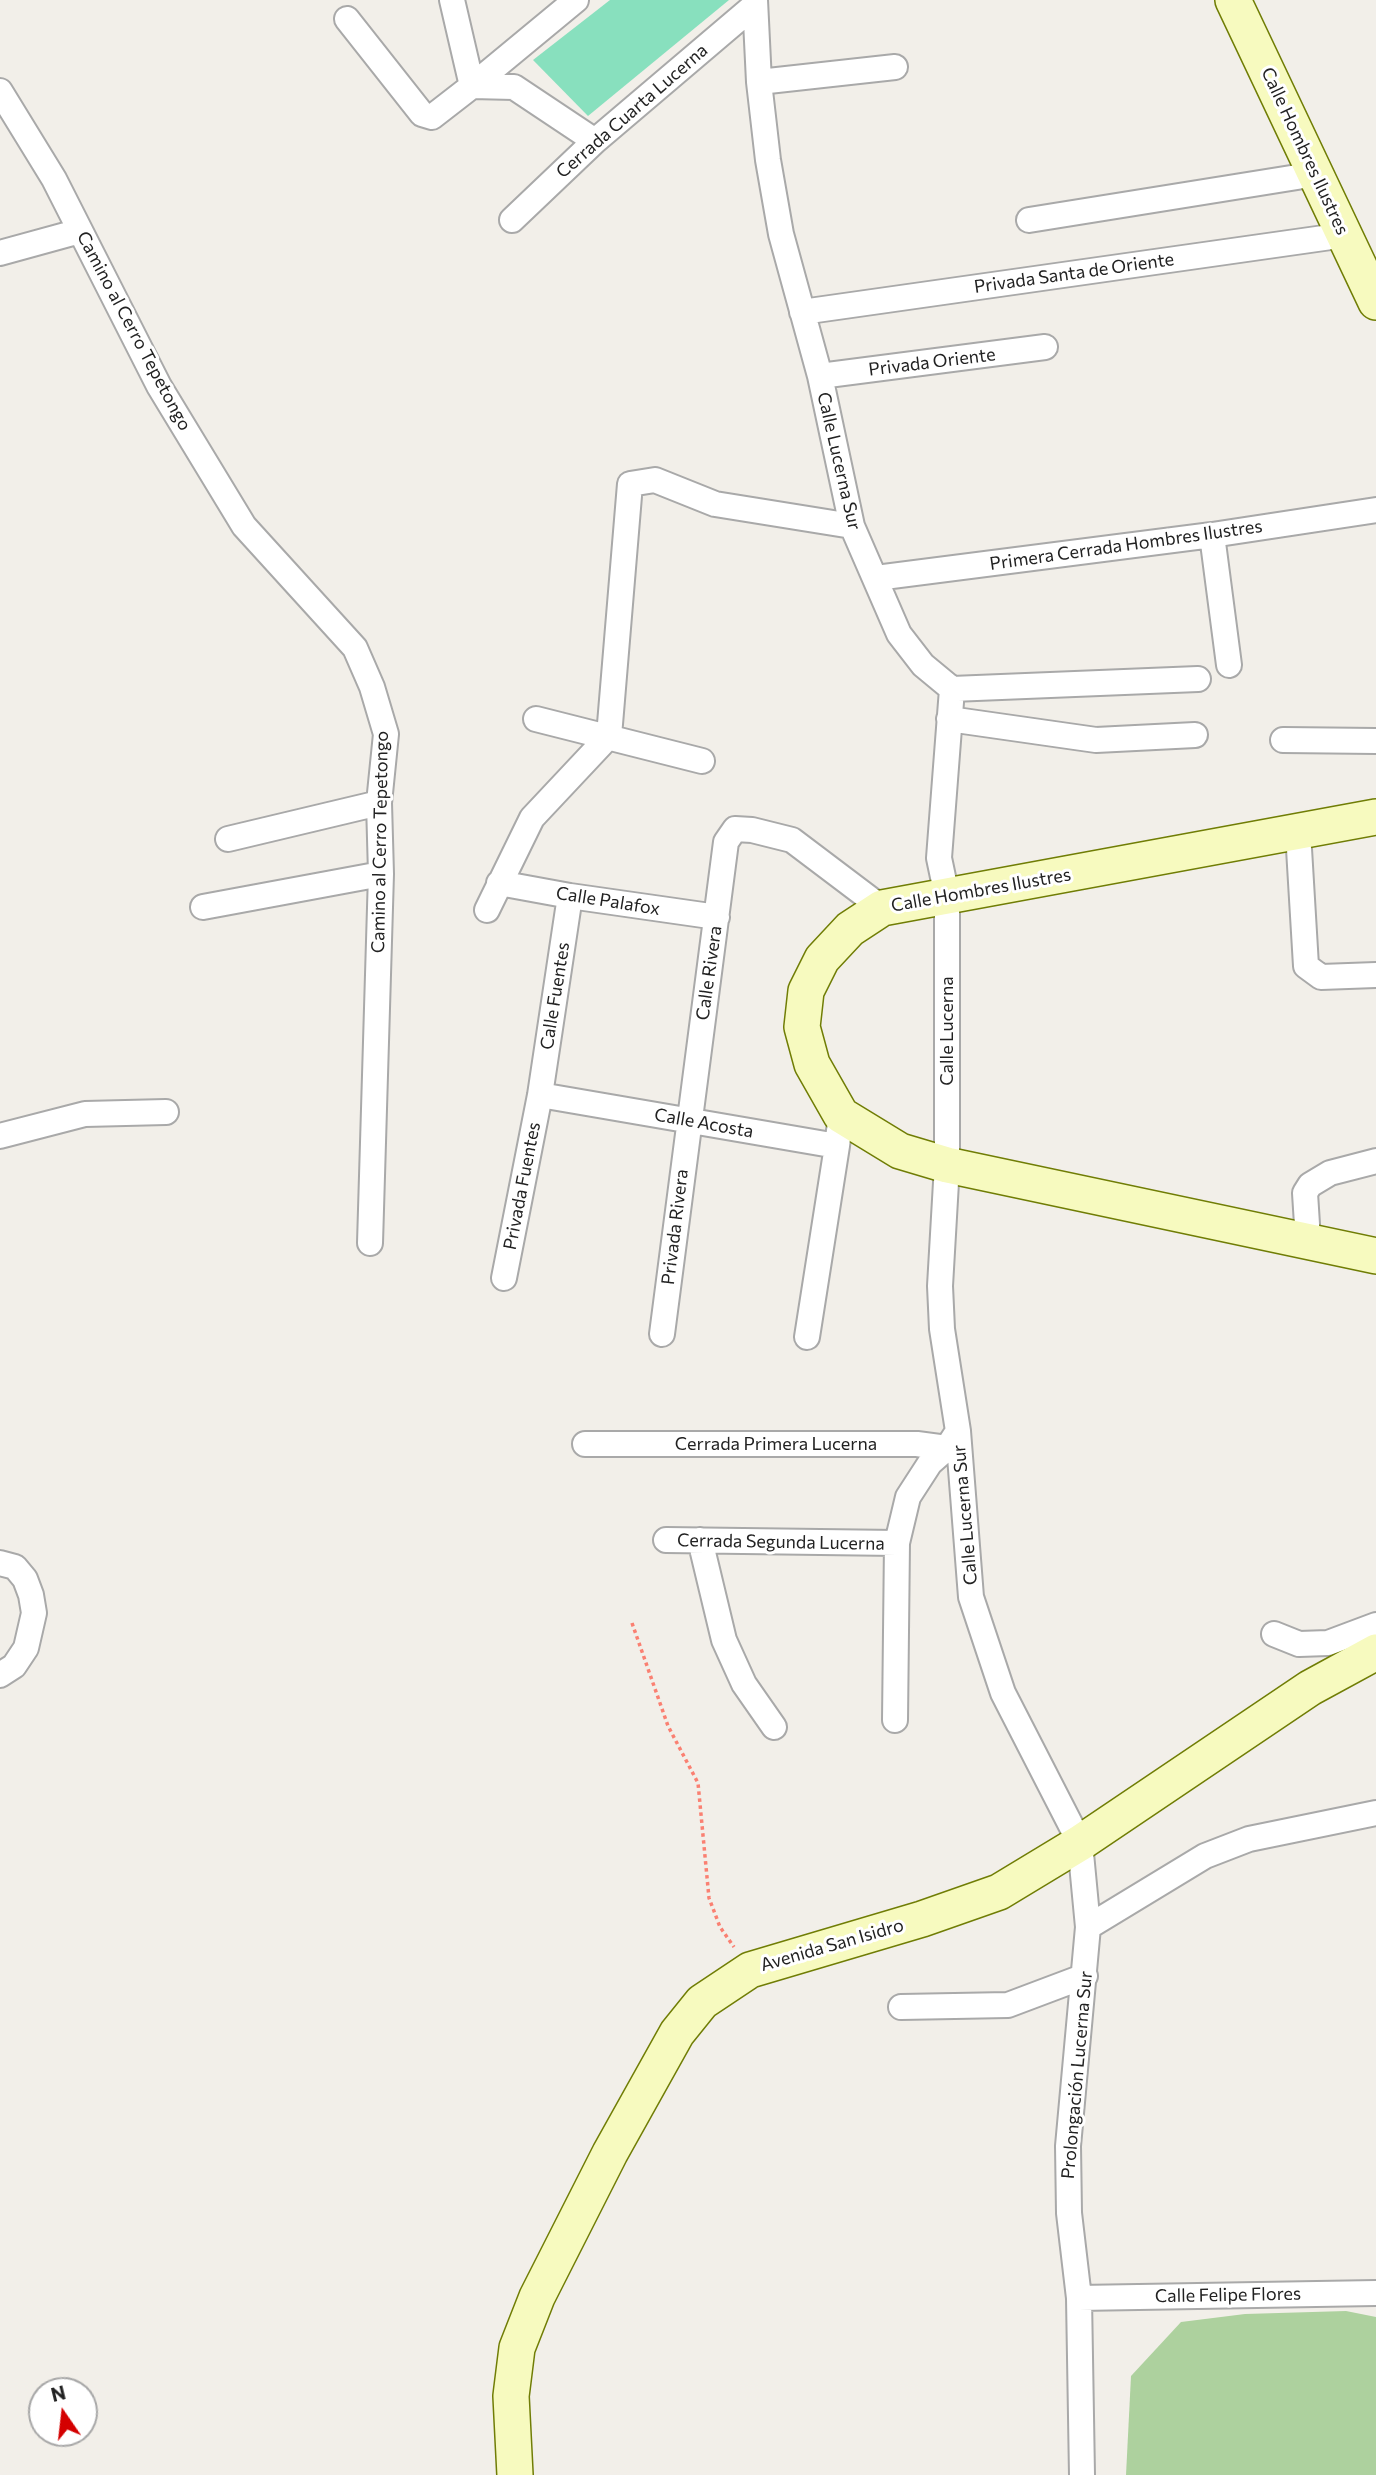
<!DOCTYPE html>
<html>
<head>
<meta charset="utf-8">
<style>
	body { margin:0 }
	#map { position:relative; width:1376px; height:2475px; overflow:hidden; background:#f2efe9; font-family:Commissioner,sans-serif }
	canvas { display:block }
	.north { position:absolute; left:28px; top:2377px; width:70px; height:70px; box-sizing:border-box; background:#fff; border:2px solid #a7a7a7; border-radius:50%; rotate:346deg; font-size:19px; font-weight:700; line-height:28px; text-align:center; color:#222 }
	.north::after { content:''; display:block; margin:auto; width:24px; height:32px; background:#d40000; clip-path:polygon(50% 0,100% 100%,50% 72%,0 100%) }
</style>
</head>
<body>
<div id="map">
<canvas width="1376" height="2475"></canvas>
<div class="north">N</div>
</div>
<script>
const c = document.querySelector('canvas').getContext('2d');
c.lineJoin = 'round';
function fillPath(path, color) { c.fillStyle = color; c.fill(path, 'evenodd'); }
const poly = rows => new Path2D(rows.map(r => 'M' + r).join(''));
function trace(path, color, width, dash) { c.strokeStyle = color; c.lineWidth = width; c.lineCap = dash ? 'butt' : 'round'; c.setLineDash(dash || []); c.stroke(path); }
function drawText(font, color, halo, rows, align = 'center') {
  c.font = font + ' Commissioner,sans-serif'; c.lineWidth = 6; c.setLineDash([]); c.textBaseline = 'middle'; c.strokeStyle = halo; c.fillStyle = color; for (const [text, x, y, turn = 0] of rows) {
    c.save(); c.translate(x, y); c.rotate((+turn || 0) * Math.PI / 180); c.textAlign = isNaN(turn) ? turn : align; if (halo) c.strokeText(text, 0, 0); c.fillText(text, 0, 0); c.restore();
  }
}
fillPath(poly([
	[1346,2311,1376,2317,1376,2475,1126,2475,1131,2376,1181,2322,1245,2314]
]), '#add19e');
fillPath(poly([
	[610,0,729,0,588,116,533,60]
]), '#88e0be');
const street = poly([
	[452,0,472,86,514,87,595,141],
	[755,0,759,82,768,160,781,234,820,376,852,526,899,634,923,665,952,689,939,858,947,896,947,1165,940,1286,942,1329,958,1431,971,1597,1003,1693,1080,1843,1088,1927,1068,2146,1069,2213,1079,2298,1082,2475],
	[347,19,422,114,432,117,472,86,576,0],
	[759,82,895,67],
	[0,91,54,179,159,386,244,526,355,648,372,687,386,734,379,803,381,874,370,1243],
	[512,220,595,141,755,5],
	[1029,220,1316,174],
	[0,253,80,231],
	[802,312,1345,235],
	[820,376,1045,347],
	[1212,535,1229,665],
	[876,578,1212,535,1376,510],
	[952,689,1198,679],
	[536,719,702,761],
	[949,719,1096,740,1195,735],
	[1283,740,1376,741],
	[1298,832,1306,966,1321,977,1376,975],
	[228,839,379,803],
	[499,883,570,896,717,917],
	[203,907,381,874],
	[487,910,532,818,609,736,630,484,655,480,715,504,852,526],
	[540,1095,837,1146,841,1115],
	[0,1136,85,1114,166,1112],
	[1308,1240,1305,1193,1310,1185,1330,1173,1376,1161],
	[504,1278,540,1095,570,896],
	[662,1334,726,842,735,829,752,830,792,840,882,908],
	[807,1337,837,1146],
	[585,1444,917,1444,947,1448,958,1431],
	[666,1540,897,1543],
	[700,1540,724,1640,744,1684,774,1727],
	[0,1563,15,1567,25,1579,31,1595,34,1613,26,1648,14,1666,0,1675],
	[1274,1634,1299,1644,1328,1643,1376,1625],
	[895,1720,897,1543,908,1497,930,1463,947,1448],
	[1088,1927,1205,1856,1249,1839,1376,1813],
	[901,2007,1008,2005,1085,1976],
	[1079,2298,1376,2293]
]);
const secondary = poly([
	[1233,0,1376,302],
	[1376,817,882,908,850,929,822,959,806,991,802,1027,812,1064,841,1115,900,1151,947,1165,1376,1256],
	[515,2475,511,2396,517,2348,537,2297,610,2153,677,2033,702,2002,750,1970,922,1919,999,1892,1080,1843,1310,1688,1376,1652]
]);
trace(street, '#a9a9a9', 28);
trace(secondary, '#707d05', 38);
trace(poly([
	[632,1623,668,1726,698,1783,709,1898,720,1927,734,1947]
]), '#fa8072', 3.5, [3.5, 3.5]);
trace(street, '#fff', 24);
trace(secondary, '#f7fabf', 35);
drawText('18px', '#222', '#fff', [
	["Cerrada Cuarta Lucerna",632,111,-41],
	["Calle Hombres Ilustres",1305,151,65],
	["Privada Santa de Oriente",1074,273,-8],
	["Camino al Cerro Tepetongo",134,331,62],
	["Privada Oriente",932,362,-7],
	["Calle Lucerna Sur",839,461,77],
	["Primera Cerrada Hombres Ilustres",1126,545,-8],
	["Camino al Cerro Tepetongo",380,842,-89],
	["Calle Hombres Ilustres",981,890,-10],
	["Calle Palafox",608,901,9],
	["Calle Rivera",709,973,-82],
	["Calle Fuentes",555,996,-81],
	["Calle Lucerna",947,1031,-90],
	["Calle Acosta",704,1123,10],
	["Privada Fuentes",522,1186,-79],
	["Privada Rivera",675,1227,-83],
	["Cerrada Primera Lucerna",776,1444],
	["Calle Lucerna Sur",965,1515,-95],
	["Cerrada Segunda Lucerna",781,1542,1],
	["Avenida San Isidro",832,1945,-16],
	["Prolongación Lucerna Sur",1077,2075,-85],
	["Calle Felipe Flores",1228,2295,-1]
]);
</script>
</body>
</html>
